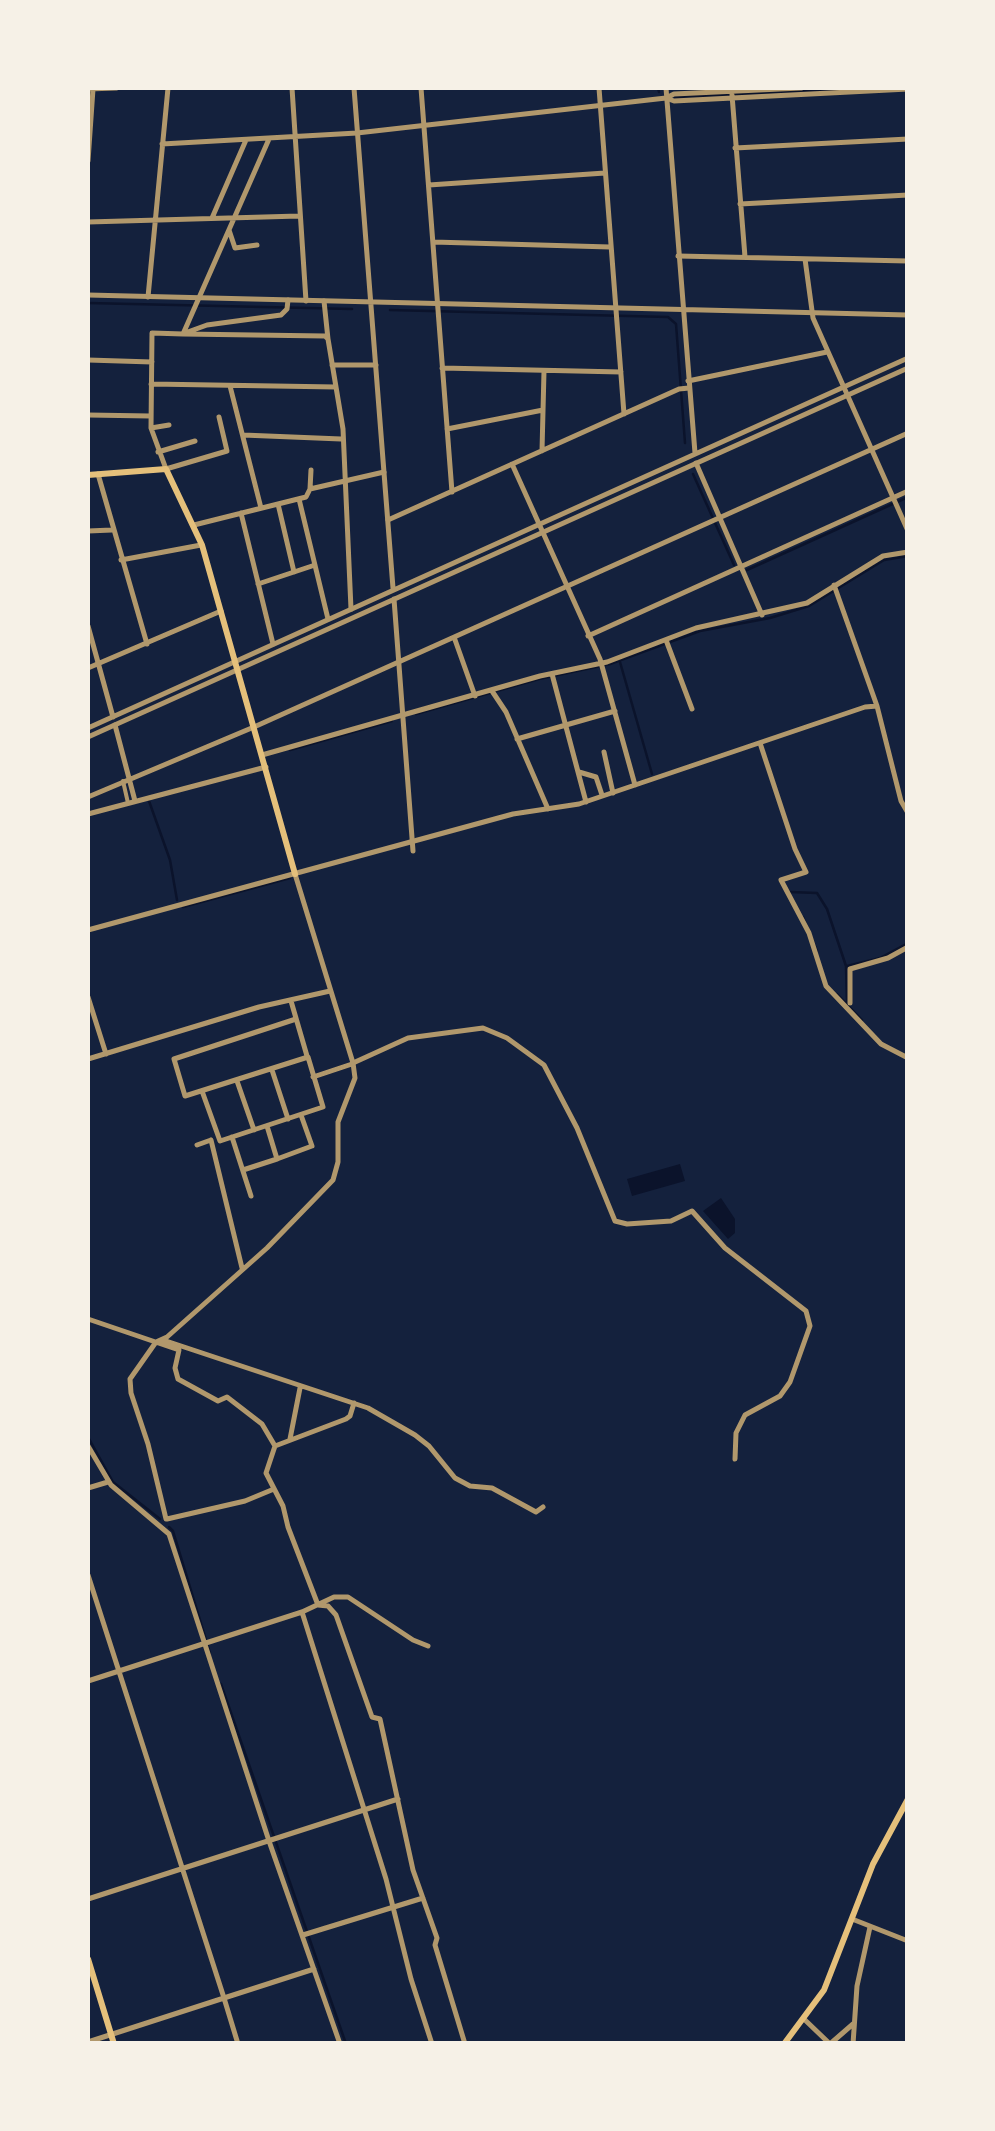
<!DOCTYPE html>
<html>
<head>
<meta charset="utf-8">
<style>
	body { margin:0 }
	#map { position:relative; width:995px; height:2131px; overflow:hidden; background:#14213d; font-family:Barlow,sans-serif }
	canvas { display:block }
	.frame { position:absolute; inset:0; border:90px solid #f6f1e7; pointer-events:none }
</style>
</head>
<body>
<div id="map">
<canvas width="995" height="2131"></canvas>
<div class="frame"></div>
</div>
<script>
const c = document.querySelector('canvas').getContext('2d');
c.lineJoin = 'round';
function fillPath(path, color) { c.fillStyle = color; c.fill(path, 'evenodd'); }
const poly = rows => new Path2D(rows.map(r => 'M' + r).join(''));
function trace(path, color, width, dash) { c.strokeStyle = color; c.lineWidth = width; c.lineCap = dash ? 'butt' : 'round'; c.setLineDash(dash || []); c.stroke(path); }
fillPath(poly([
	[680,1164,685,1181,632,1196,627,1179],
	[721,1198,735,1219,735,1233,728,1239,703,1211]
]), '#0b132b');
trace(poly([
	[658,88,659,92],
	[675,97,870,88],
	[88,303,352,309],
	[390,310,668,317,676,324,685,443],
	[693,474,734,565],
	[747,570,908,497],
	[620,662,652,774],
	[416,714,539,679,610,664,700,631,770,618,809,606,884,560,908,556],
	[290,750,392,721],
	[149,801,170,860,177,900],
	[790,892,817,893,827,909,846,966,847,1002],
	[183,907,290,878],
	[803,917,817,951],
	[847,966,880,958,908,943],
	[837,994,862,1020],
	[88,1437,113,1482,160,1519],
	[169,1527,173,1531,210,1653],
	[221,1684,346,2044]
]), '#0b132b', 2.5);
trace(poly([
	[123,781,128,803]
]), '#b1986c', 4);
trace(poly([
	[292,88,306,301],
	[421,88,452,492],
	[599,88,624,414],
	[801,88,674,94,666,98,674,101,908,89],
	[88,89,116,88],
	[732,95,745,257],
	[162,144,357,133,666,98],
	[735,148,908,139],
	[88,161,93,89],
	[429,185,605,173],
	[740,204,908,195],
	[212,218,246,140],
	[88,222,299,216],
	[229,230,235,248,257,245],
	[433,242,610,247],
	[678,256,908,261],
	[805,259,813,318,908,531],
	[148,297,168,88],
	[324,301,328,339],
	[185,333,207,325,281,315,287,309,288,300],
	[183,334,325,336,328,339,343,429,351,609],
	[88,360,152,362],
	[332,365,376,365],
	[442,368,621,372],
	[688,381,827,352],
	[151,384,336,387],
	[230,386,261,508],
	[88,415,150,416],
	[219,417,227,451,166,469,151,428,152,333,183,334,269,139],
	[151,428,169,425],
	[447,429,543,410],
	[243,435,341,439],
	[542,451,544,371],
	[158,452,195,441],
	[696,463,762,615],
	[512,464,600,659,635,785],
	[98,474,147,644],
	[310,489,311,470],
	[299,499,328,619],
	[278,504,294,572],
	[241,513,273,644],
	[388,520,679,389,689,388],
	[194,525,306,497,310,489,384,472],
	[88,531,112,530],
	[121,560,201,545],
	[258,584,315,565],
	[834,585,877,706,901,801,908,813],
	[588,636,908,491],
	[454,637,475,696],
	[666,640,692,709],
	[88,668,221,611],
	[552,674,586,802],
	[492,691,506,712,548,809],
	[115,725,135,801],
	[517,739,615,711],
	[760,743,795,849,806,872,781,880,809,933,826,986,881,1044,908,1058],
	[604,752,613,793],
	[262,755,540,676,607,662,696,628,807,603,883,556,908,552],
	[579,772,596,777,602,795],
	[88,797,254,727,908,433],
	[88,814,266,767],
	[88,930,513,814,579,804,865,707,877,706],
	[88,997,106,1054],
	[291,1001,307,1056],
	[850,1003,850,969,888,958,908,947],
	[88,1059,259,1007,330,991],
	[272,1070,288,1119],
	[313,1077,352,1064],
	[237,1081,254,1130],
	[202,1091,220,1141,323,1107,308,1057,185,1096,174,1059,296,1019],
	[232,1137,251,1196],
	[211,1140,242,1268],
	[197,1145,211,1140],
	[277,1159,312,1146,301,1115],
	[243,1170,277,1159,267,1126],
	[88,1319,179,1350,175,1368,178,1379,218,1401,227,1397,262,1424,275,1446,266,1473,283,1506,288,1527,318,1605],
	[159,1342,166,1341,368,1408,415,1435,429,1446,455,1478,470,1486,492,1488,536,1512,543,1507],
	[290,1439,300,1388],
	[88,1446,111,1485,169,1534,269,1841,340,2044],
	[275,1446,346,1419,350,1416,354,1403],
	[88,1488,108,1482],
	[166,1519,148,1444,131,1393,130,1379,156,1342,167,1337,267,1248,333,1180,338,1162,338,1122,355,1078,353,1063,408,1038,483,1028,507,1038,544,1065,577,1128,615,1221,627,1224,671,1221,692,1211,725,1248,806,1311,810,1326,790,1382,780,1396,745,1415,736,1433,735,1459],
	[167,1519,245,1501,274,1489],
	[88,1575,224,1998,314,1969],
	[318,1605,328,1606,336,1615,372,1717,380,1719,413,1870,437,1938,435,1945,465,2044],
	[302,1612,386,1879,411,1979,432,2044],
	[88,1681,302,1612,334,1597,348,1597,413,1640,428,1646],
	[88,1899,398,1799],
	[303,1935,423,1898],
	[805,2020,830,2044],
	[88,2042,224,1998,238,2044],
	[830,2044,853,2024],
	[853,2044,857,1986,870,1927]
]), '#b1986c', 5);
trace(poly([
	[354,88,393,588],
	[666,88,695,453],
	[88,295,908,315],
	[394,599,413,851],
	[88,626,113,717],
	[88,728,908,358],
	[88,737,908,368],
	[295,874,353,1063],
	[852,1919,908,1941]
]), '#b1986c', 5);
trace(poly([
	[88,475,166,469,202,545,295,874],
	[88,1959,114,2044],
	[784,2044,824,1990,873,1864,908,1799]
]), '#e5c07b', 6);
</script>
</body>
</html>
